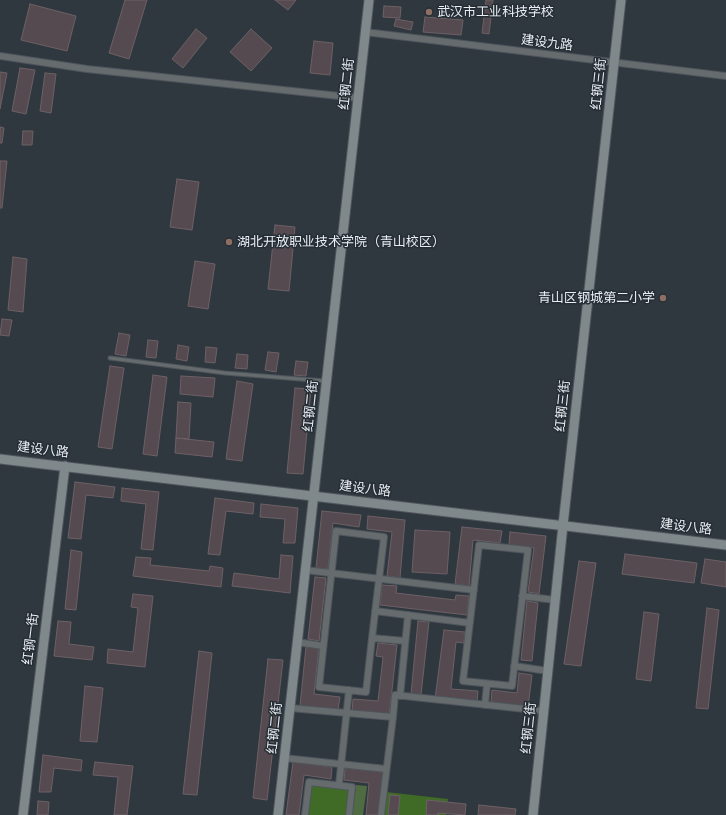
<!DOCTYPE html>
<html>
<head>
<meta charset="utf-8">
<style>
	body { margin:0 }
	canvas { display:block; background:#30383f }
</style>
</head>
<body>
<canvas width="726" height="815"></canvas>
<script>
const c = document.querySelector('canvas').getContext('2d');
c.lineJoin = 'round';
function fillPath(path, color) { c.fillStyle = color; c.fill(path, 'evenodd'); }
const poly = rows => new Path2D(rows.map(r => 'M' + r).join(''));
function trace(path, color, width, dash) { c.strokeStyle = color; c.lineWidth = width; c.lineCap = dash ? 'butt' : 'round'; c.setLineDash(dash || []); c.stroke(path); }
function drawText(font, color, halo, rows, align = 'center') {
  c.font = font + ' "IBM Plex Sans","Noto Sans SC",sans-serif'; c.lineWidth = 3; c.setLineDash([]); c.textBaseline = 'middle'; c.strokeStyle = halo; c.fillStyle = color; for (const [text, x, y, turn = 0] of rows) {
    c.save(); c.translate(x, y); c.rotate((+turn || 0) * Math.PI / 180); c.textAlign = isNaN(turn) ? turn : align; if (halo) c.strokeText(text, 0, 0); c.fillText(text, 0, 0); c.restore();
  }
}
fillPath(poly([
	[356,785,367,786,363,815,352,815]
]), '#4e6b41');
fillPath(poly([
	[311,785,350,789,347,815,308,815],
	[386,792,448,799,446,815,383,815]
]), '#3f6b27');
const building = poly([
	[125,0,147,0,129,59,109,53,125,0],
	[275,0,296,0,288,10,275,0],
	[486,0,493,0,489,34,482,33,486,0],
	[30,4,76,16,67,51,21,40,30,4],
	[384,6,401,7,400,18,383,17,384,6],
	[425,17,463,20,461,35,423,32,425,17],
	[396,19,413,22,411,30,394,26,396,19],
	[196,29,207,38,183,68,172,59,196,29],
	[251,29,272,48,251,71,230,52,251,29],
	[314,41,333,43,330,75,310,73,314,41],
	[20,68,35,70,26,114,12,111,20,68],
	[0,72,7,73,0,109,0,72],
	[45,73,56,74,51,113,40,111,45,73],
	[0,127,4,128,2,143,0,143,0,127],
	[23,131,33,131,32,145,22,145,23,131],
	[0,161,7,161,2,208,0,208,0,161],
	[177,179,199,182,192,230,170,227,177,179],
	[275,225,295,227,289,291,268,289,275,225],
	[13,257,27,259,23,312,8,310,13,257],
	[195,261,215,264,208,309,188,306,195,261],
	[2,319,12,320,9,336,0,335,2,319],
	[119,333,130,335,126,356,115,354,119,333],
	[148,340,158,341,156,358,146,357,148,340],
	[178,345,189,347,187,361,176,359,178,345],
	[206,347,217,348,215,363,205,362,206,347],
	[268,352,279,353,276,372,265,370,268,352],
	[237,354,248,355,247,369,235,368,237,354],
	[296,361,308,362,306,376,294,375,296,361],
	[110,366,124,368,112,449,98,447,110,366],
	[153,375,167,377,157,456,143,454,153,375],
	[181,376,215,378,213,397,180,394,181,376],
	[237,381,253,384,242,461,226,459,237,381],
	[295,388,311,389,303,474,287,473,295,388],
	[178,402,191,403,189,439,176,438,178,402],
	[176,438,214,442,212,457,175,453,176,438],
	[75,482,115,487,113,498,86,495,81,539,68,538,75,482],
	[122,488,159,492,153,550,141,549,146,504,121,501,122,488],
	[215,498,254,503,253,514,226,511,220,555,208,554,215,498],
	[261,504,298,508,295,543,283,543,285,519,260,517,261,504],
	[322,511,361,515,359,527,333,523,328,569,316,568,322,511],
	[368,516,405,520,400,578,387,576,392,532,367,529,368,516],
	[462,527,502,531,500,543,473,540,469,586,455,584,462,527],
	[415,530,450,532,447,574,412,572,415,530],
	[510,532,546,536,539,594,528,592,534,548,509,545,510,532],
	[71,550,82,552,76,610,65,609,71,550],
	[625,554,697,563,694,583,622,574,625,554],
	[281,555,293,556,290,593,232,586,234,573,279,579,281,555],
	[136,557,151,558,150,565,209,571,210,566,223,568,221,587,133,576,136,557],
	[705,559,726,562,726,587,701,583,705,559],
	[579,561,596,563,581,666,564,664,579,561],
	[315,577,326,578,319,641,308,639,315,577],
	[382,585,397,586,396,593,455,600,456,595,469,596,467,615,380,605,382,585],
	[133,594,153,596,145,667,107,663,108,649,133,652,138,608,131,607,133,594],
	[527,601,538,603,532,661,521,660,527,601],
	[707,608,719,610,708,709,696,708,707,608],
	[644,612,659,614,651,681,636,679,644,612],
	[58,621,71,622,69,644,94,647,92,660,54,656,58,621],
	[418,621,429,622,421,695,411,694,418,621],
	[444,630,465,632,464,643,456,642,451,689,478,691,477,702,435,699,444,630],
	[378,643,397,645,389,717,352,712,353,699,378,701,383,657,376,656,378,643],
	[306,647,319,648,314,694,340,697,338,710,300,706,306,647],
	[199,651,212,653,197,795,183,794,199,651],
	[268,659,283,660,267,800,253,798,268,659],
	[519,673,532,675,528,707,491,703,492,690,517,693,519,673],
	[85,686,103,688,97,742,80,741,85,686],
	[43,755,82,760,81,771,54,768,51,792,39,792,43,755],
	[95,762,133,766,127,815,114,815,118,777,93,775,95,762],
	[293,762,332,767,331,779,304,775,299,815,286,815,293,762],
	[345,768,384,772,379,815,366,815,369,783,344,780,345,768],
	[390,795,400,796,398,815,388,815,390,795],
	[427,800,466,804,465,815,438,813,438,815,426,815,427,800],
	[38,801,49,802,48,815,37,815,38,801],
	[479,805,516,809,515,815,478,815,479,805]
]);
fillPath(building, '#554a4f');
trace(building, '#6c6065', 1);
const lane = poly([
	[110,358,225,373,325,381]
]);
const street = poly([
	[365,32,726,76],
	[0,56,87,69,358,98],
	[479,545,528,550,512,686,463,681,479,545],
	[305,570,474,590],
	[522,596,555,600],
	[375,611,470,623],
	[372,638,384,537,336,531,319,687,366,692,372,638,405,641],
	[297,642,323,646],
	[514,666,548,671],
	[400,696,408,615],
	[485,705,487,684],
	[290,708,393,717,395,695,544,711],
	[284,758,386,769],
	[339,785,349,690],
	[305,815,309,782,352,787,349,815],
	[381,815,393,717]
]);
const secondary = poly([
	[0,459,726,545],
	[23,815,65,466],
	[278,815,369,0],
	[533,815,563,525,621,0]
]);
trace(lane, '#4e555c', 5);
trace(street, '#4e555c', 8);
trace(secondary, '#4e555c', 11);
trace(lane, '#666b6d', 3);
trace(street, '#666b6d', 6);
trace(secondary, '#7f888b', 9);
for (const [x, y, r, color] of [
	[429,12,4,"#8d6e63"],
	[229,242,4,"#8d6e63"],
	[663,298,4,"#8d6e63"]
]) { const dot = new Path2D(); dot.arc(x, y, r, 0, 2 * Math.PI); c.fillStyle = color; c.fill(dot); trace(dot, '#262e35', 1.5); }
drawText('13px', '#e9eef3', '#262e35', [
	["武汉市工业科技学校",437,12],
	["湖北开放职业技术学院（青山校区）",237,242],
	["青山区钢城第二小学",655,298,"right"]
], 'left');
drawText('13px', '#e9eef3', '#262e35', [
	["建设九路",547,43,7],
	["红钢二街",347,84,-84],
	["红钢三街",599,84,-84],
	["红钢二街",311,406,-84],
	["红钢三街",563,406,-84],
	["建设八路",43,450,7],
	["建设八路",365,489,7],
	["建设八路",686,527,7],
	["红钢一街",31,639,-83],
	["红钢二街",275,728,-84],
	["红钢三街",529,728,-84]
]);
</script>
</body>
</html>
